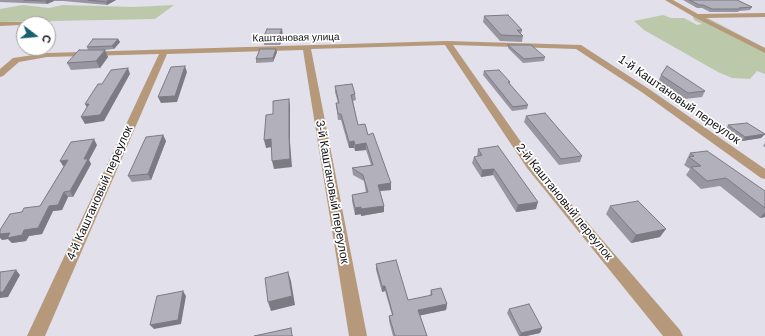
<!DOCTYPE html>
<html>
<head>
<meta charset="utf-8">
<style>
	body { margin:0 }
	#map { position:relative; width:765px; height:336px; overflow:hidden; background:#e1e0eb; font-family:Arial,sans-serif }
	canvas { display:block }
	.north { position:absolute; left:16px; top:16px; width:40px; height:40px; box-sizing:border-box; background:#fff; border:1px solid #a0a0a2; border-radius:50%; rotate:106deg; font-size:11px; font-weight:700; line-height:16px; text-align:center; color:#121216 }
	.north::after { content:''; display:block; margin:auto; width:14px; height:18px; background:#17616f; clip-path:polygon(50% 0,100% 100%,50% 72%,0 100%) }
</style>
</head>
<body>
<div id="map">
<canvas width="765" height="336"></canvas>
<div class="north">С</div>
</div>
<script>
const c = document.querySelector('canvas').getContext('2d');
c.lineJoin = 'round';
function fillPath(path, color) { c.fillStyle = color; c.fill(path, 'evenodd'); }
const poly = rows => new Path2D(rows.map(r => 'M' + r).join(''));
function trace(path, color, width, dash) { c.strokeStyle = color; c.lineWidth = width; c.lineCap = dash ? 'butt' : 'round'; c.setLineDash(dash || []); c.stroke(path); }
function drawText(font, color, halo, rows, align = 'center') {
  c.font = font + ' Arial,sans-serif'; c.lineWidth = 3.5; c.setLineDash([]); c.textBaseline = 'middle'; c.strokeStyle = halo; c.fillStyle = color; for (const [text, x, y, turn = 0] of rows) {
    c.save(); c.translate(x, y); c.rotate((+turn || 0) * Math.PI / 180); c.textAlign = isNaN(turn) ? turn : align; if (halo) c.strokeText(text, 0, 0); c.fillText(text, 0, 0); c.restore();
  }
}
fillPath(poly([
	[23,5,49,8,63,5,134,7,174,5,155,19,0,22,0,9],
	[663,15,671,18,684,18,697,25,702,24,694,20,693,17,695,15,706,17,765,48,765,74,757,71,750,79,732,78,718,72,644,30,634,21]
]), '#bbc8aa');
fillPath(poly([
	[665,0,673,0,698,14,765,13,765,17,705,18,765,48,765,53,694,17,665,0],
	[0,22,42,22,46,24,0,26,0,22],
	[447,41,581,45,649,89,765,169,765,179,761,178,643,93,576,49,453,45,535,162,680,330,683,336,663,336,527,168,445,45,311,49,367,336,349,336,303,50,167,54,45,336,27,336,159,54,47,57,19,62,3,76,0,77,0,69,13,58,47,53,447,41]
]), '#b5997a');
fillPath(poly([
	[0,0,116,0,107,5,63,1,54,1,47,4,0,2],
	[683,0,737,0,752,7,750,10,739,11,738,12,710,12,702,8,697,8],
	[484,16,522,30,521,34,523,36,522,42,500,41,483,22],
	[283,36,280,45,264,45,263,38],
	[118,39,120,42,114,49,105,50,108,57,100,68,71,70,67,63,88,50,87,47],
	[508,45,545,57,544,61,523,63,508,48],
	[276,49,277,52,273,62,256,63,256,59],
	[484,71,510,82,510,85,528,105,527,109,512,111,483,75],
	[661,75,705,91,702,97,685,99,658,82],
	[335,86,355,94,356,100,353,101,358,125,368,135,391,183,391,190,380,191,384,206,384,212,361,216,361,214,355,215,352,201,352,195,366,193,364,181,353,175,352,168,371,165,366,150,355,151,354,148,349,148,341,120,338,120,336,103,338,103,335,92],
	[526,116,582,156,580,162,559,165,524,122],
	[728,125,765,134,761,138,742,141,725,130],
	[163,135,166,141,151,180,132,182,128,176],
	[765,143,765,147,763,146],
	[97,145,89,160,91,164,73,197,68,197,62,210,53,211,42,234,29,236,26,241,12,243,8,239,2,240,22,212,40,206,64,166,63,166],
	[478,149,536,209,516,212,493,175,481,177,472,163,474,157,477,156],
	[690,153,765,191,765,217,760,218,720,186,701,189,686,175,690,169,684,165,686,162,686,161],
	[610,206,660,237,631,243,606,214],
	[376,264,408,300,430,296,431,290,447,304,446,310,420,315,427,336,393,336,389,321,389,316,392,315,385,291,382,292,376,270],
	[509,309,542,328,540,333,526,336,519,336,507,313]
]), '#9897a1');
fillPath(poly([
	[48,0,53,0,54,1,47,4,45,1],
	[109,0,116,0,107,5,106,2],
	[282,29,283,36,280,45,278,37],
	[118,39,120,42,114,49,112,46],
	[276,49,277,52,273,62,273,58],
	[105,50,108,57,100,68,96,61],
	[185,66,187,72,177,102,161,103,158,97],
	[128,68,130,74,104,121,85,124,81,117],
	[289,99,290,106,290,142,292,167,274,169,272,161,289,135],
	[85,104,89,104,89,111],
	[765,134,761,138,742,141,745,137],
	[163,135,166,141,151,180,148,174],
	[94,139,97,145,89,160,91,164,73,197,70,191,84,159],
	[271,139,272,147,266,148,264,140],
	[354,141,354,148,349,148,349,142],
	[366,143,366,150,355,151,355,145],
	[68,160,71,165,63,166,60,161],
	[494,169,493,175,481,177,482,170],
	[391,183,391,190,378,191,378,185],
	[64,192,68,197,62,210,53,211,42,234,29,236,26,241,12,243,8,239,2,240,0,238,0,234,24,230],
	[538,202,536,209,516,212,518,205],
	[384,206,384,212,361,216,361,209],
	[361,207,361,214,355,215,355,208],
	[765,212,765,217,760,218],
	[666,229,660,237,631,243,636,235],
	[16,270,20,275,8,297,0,298,0,292],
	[288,272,291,281,295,305,271,311,268,302],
	[382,286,385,286,385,291,382,292],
	[183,291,186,296,181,324,154,329,150,325],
	[447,304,446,310,418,316,418,310],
	[542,328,540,333,526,336,520,336,521,333]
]), '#7c7b83');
const building = poly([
	[24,0,48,0,45,1,24,0],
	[88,0,109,0,106,2,88,0],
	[690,0,737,0,752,7,739,8,740,9,712,9,703,5,699,5,690,0],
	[508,15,522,30,517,30,523,36,501,35,484,16,508,15],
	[267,29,282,29,278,37,263,38,267,29],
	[93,39,118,39,112,46,87,47,93,39],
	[508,45,531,45,545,57,524,59,508,45],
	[260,49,276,49,273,58,256,59,260,49],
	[79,50,105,50,96,61,67,63,79,50],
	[185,66,175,96,158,97,171,67,185,66],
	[667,66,705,91,688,93,661,75,667,66],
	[128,68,100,115,81,117,89,104,85,104,98,84,102,84,111,70,128,68],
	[499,70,510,82,508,82,528,105,513,107,484,71,499,70],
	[352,84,355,94,351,95,358,125,365,124,368,135,373,133,391,183,378,185,384,206,361,209,361,207,355,208,352,195,368,192,363,175,352,168,373,165,366,143,355,145,354,141,349,142,341,114,338,114,336,103,339,103,335,86,352,84],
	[289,99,289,135,290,159,272,161,271,139,264,140,266,115,273,114,273,101,289,99],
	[545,113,582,156,561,159,526,116,545,113],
	[747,123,765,134,745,137,728,125,747,123],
	[163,135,148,174,128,176,146,137,163,135],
	[94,139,84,159,88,159,70,191,64,192,58,205,49,206,38,228,24,230,22,235,7,238,10,233,0,234,0,230,10,214,22,212,24,208,40,206,68,160,60,161,71,142,94,139],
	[498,146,538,202,518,205,494,169,482,170,474,157,482,155,478,149,498,146],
	[707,151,713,155,765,191,765,208,726,178,707,181,691,167,701,166,689,157,694,156,690,153,707,151],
	[638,201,666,229,636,235,610,206,638,201],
	[396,260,408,300,432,295,431,290,441,288,447,304,418,310,427,336,395,336,389,316,393,315,385,286,382,286,376,264,396,260],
	[16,270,3,292,0,292,0,272,16,270],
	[288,272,292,296,268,302,265,278,288,272],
	[183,291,178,320,150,325,157,296,183,291],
	[529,304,542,328,521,333,509,309,529,304],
	[291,328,292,336,293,336,254,336,291,328]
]);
fillPath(building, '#b1b0bb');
trace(building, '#7c7b83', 1);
drawText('10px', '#121216', '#fff', [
	["Каштановая улица",296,38,-1]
]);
drawText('12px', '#121216', '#fff', [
	["1-й Каштановый переулок",679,100,35],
	["3-й Каштановый переулок",332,192,80],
	["4-й Каштановый переулок",100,193,-66],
	["2-й Каштановый переулок",564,202,51]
]);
</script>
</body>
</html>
